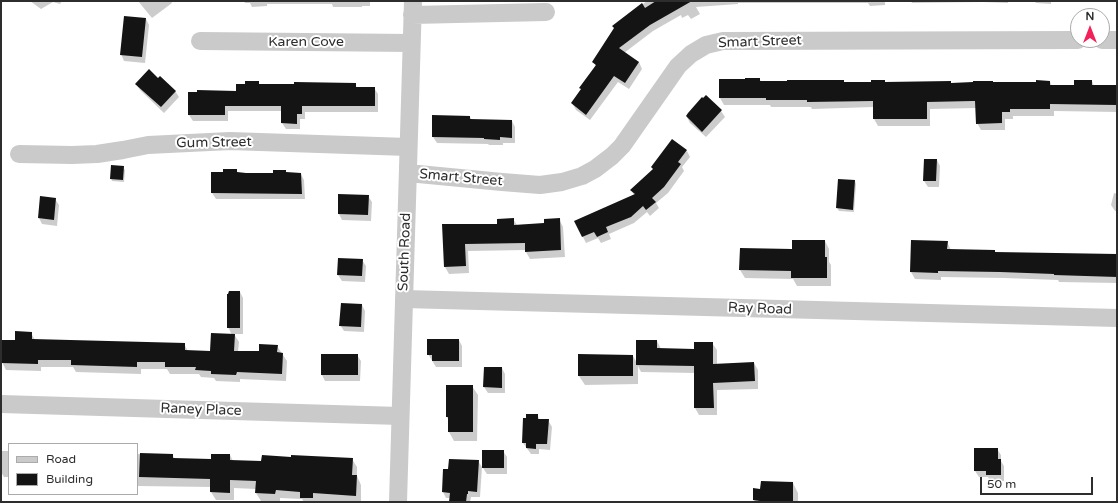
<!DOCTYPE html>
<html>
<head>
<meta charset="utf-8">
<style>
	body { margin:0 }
	#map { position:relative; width:1118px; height:503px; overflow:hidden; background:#fff; font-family:"Varela Round",sans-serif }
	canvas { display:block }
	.frame { position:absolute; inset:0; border:2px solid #2d2d2d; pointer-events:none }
	.legend { position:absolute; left:8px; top:443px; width:130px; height:52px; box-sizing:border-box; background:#fff; border:1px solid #ababab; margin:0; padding:5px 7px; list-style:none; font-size:12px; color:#2d2d2d }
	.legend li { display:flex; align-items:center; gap:8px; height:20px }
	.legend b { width:20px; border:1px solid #ababab }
	.north { position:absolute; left:1070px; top:8px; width:40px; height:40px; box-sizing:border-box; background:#fff; border:1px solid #ababab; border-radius:50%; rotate:0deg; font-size:11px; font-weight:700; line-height:16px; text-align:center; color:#2d2d2d }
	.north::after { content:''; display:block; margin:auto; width:14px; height:18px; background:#f32158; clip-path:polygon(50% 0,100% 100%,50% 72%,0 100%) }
	.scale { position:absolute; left:980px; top:477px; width:113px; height:18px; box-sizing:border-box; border:2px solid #2d2d2d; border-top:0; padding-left:5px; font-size:12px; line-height:14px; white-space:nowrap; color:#2d2d2d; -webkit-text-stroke:3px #fff; paint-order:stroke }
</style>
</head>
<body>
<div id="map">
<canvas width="1118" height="503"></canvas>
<div class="frame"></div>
<ul class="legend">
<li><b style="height:5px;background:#cacaca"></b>Road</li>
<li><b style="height:11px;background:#141414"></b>Building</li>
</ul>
<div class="north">N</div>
<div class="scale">50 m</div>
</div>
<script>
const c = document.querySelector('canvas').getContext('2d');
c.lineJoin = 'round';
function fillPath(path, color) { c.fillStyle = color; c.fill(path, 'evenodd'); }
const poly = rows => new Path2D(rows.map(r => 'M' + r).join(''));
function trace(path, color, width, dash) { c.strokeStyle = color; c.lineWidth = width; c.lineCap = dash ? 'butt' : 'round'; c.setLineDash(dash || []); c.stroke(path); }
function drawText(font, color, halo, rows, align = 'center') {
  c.font = font + ' "Varela Round",sans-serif'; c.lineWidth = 4; c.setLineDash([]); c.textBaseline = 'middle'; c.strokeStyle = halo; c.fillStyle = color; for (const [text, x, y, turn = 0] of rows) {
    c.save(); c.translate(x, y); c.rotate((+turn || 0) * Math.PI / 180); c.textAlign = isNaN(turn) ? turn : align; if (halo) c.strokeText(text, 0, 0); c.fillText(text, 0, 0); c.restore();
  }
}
fillPath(poly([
	[30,1,62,1,60,4,53,2,41,9],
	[138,1,171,1,172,3,152,18],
	[244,1,370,1,370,6,362,6,362,7,333,7,332,4,267,4,267,6,252,7,250,3,245,3],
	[647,1,890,1,885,1,885,5,870,6,868,3,738,3,738,4,696,7,700,14,691,19,688,15,682,18,681,15,653,31,624,53,639,62,642,69,629,89,618,82,590,120,576,110,572,103,596,67,594,62,615,29,613,26],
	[911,1,1051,1,1051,4,1036,3,1035,2,1008,1,1008,3,982,2,912,3],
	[1077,1,1117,1,1117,2,1078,2],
	[146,19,149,25,145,63,124,61,121,54],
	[158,79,175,91,179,97,164,113,140,90,136,84],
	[759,79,762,82,843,81,845,83,872,83,885,81,886,83,951,84,1037,83,1050,82,1052,86,1075,86,1092,81,1094,86,1117,86,1117,112,1054,111,1054,116,1013,116,1013,119,1005,119,1005,130,981,130,977,123,977,108,930,109,930,126,878,126,874,119,874,107,812,109,811,107,771,107,770,105,724,105,720,98,720,80],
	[355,84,357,88,374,88,378,94,378,112,305,112,305,119,300,119,300,129,286,129,282,123,282,111,228,111,228,121,193,121,189,115,189,93,237,92,259,85],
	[706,97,721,111,725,117,706,137,690,123,687,117],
	[470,117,472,120,512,121,515,127,515,143,503,143,503,145,489,145,488,144,437,143,433,137],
	[687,151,690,157,682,167,684,171,668,193,656,203,659,208,650,216,647,212,634,223,609,234,611,239,601,243,598,238,586,243,575,221,634,195,631,190],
	[937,160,940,166,939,187,928,187,924,181],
	[123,167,125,170,124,182,112,181,111,178],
	[236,170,238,173,301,174,304,180,305,199,216,199,212,193,224,173],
	[839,181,855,181,856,184,854,212,839,211,837,208],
	[1114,193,1117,194,1117,211,1115,211,1111,205],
	[368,196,372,202,371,221,342,220,339,214],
	[41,197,55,199,59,205,57,226,42,224,39,218],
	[513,219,517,225,545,224,559,219,563,227,565,257,530,259,526,252,526,250,468,251,469,273,449,274,445,267,443,225,498,225],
	[825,241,829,249,829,262,831,265,831,286,797,286,793,279,745,278,740,270],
	[947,242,951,250,995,251,996,253,1117,255,1117,283,1059,282,1058,280,1004,278,941,277,941,280,915,279,911,272],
	[362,260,366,266,365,282,342,281,338,275],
	[240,292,243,298,243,334,234,334,239,342,238,352,260,352,277,346,287,361,286,381,240,379,240,382,216,381,214,378,201,377,199,374,170,374,167,369,141,369,141,374,76,372,73,367,41,367,41,371,6,370,2,362,1,362,1,341,16,341,31,333,35,340,184,344,188,351,211,352,232,335,228,327],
	[362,305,365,311,364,332,344,331,340,325],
	[459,340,462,346,462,367,436,367,428,354],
	[657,341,661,349,695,350,712,343,717,350,717,365,754,363,758,370,758,389,717,390,717,415,699,415,695,408,695,373,641,372,638,366,638,384,585,385,579,376,633,356,637,363],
	[357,355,361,361,360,381,325,381,322,375],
	[502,368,505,374,505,393,488,393,484,387],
	[472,386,478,395,477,441,454,441,449,432,449,421,447,417],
	[537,415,540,420,548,420,552,427,550,450,539,449,539,454,531,454,523,443],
	[997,449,1001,455,1001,461,1004,466,1004,481,990,481,988,477,979,477,975,471],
	[1,451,9,451,9,477,4,477,1,472],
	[503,451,507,457,507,474,487,474,483,468],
	[137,454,172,455,175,459,212,460,230,455,233,461,262,462,352,459,357,467,357,476,361,485,361,502,304,502,302,499,280,498,280,502,261,501,256,493,256,489,234,488,234,500,216,500,211,492,211,487,137,486],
	[478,461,482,467,480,497,471,497,470,502,450,502,451,498,446,498,443,492],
	[793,483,798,493,798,502,755,502,754,500,761,490]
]), '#0003');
fillPath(poly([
	[656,1,692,1,650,25,619,48,639,62,625,83,614,76,586,115,571,103,581,89,579,88,596,65,592,62,614,28,612,26,642,3,645,8],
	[124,16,146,18,142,57,120,55],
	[149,69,158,78,160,76,176,91,161,107,135,84],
	[745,78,760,78,760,81,787,81,787,80,844,80,844,82,871,82,871,80,885,80,885,82,951,81,951,83,973,82,973,81,993,81,993,82,1036,82,1036,80,1050,81,1050,85,1074,85,1074,80,1092,80,1092,85,1117,85,1117,105,1050,104,1050,109,1010,109,1010,112,1002,112,1002,123,976,124,975,101,973,101,927,102,927,119,873,119,873,101,807,102,807,100,766,100,766,98,719,98,719,79,745,79],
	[245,81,259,81,259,84,294,84,294,82,356,83,356,87,375,87,375,106,302,106,302,114,297,114,297,124,281,123,281,106,225,106,225,115,188,115,188,92,197,92,197,90,236,91,236,84,245,84],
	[706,95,722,110,702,132,686,116,688,113,702,97,703,98],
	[432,115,470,116,470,119,512,120,512,138,500,137,500,140,484,139,484,138,432,137],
	[672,139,687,150,678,162,681,164,664,187,652,198,656,202,646,210,643,206,631,217,606,227,608,232,597,237,594,232,582,237,574,221,635,194,630,190,653,169,651,167],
	[924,159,937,159,936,181,923,181],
	[111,165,124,166,123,180,110,179],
	[223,169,237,169,237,172,246,173,273,173,273,170,286,170,286,172,301,173,302,194,211,193,211,172,223,172],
	[838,179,855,180,853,210,836,208],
	[338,194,369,195,368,215,338,214],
	[40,196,56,198,54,220,38,218],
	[514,218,514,225,544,223,544,219,560,218,561,250,525,252,525,243,465,244,466,266,444,267,442,224,497,224,497,219],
	[792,240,825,240,825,257,827,257,827,278,791,278,791,271,739,270,740,248,792,249],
	[911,240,948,241,947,249,995,250,995,252,1117,254,1117,277,1054,275,1054,274,1000,272,938,271,938,273,910,272],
	[338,258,363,259,362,276,337,275],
	[229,291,240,291,240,328,227,328,227,294,228,294],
	[341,303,362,304,361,327,339,326],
	[15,331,32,332,32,339,185,343,185,350,210,351,211,333,235,334,234,351,259,351,259,344,278,345,277,352,283,353,282,374,237,372,236,375,211,374,211,371,195,370,196,367,165,367,165,362,137,362,137,367,71,365,71,360,38,360,38,364,1,363,1,340,15,340],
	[427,339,459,339,459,361,432,361,432,355,427,355],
	[636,340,657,340,657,348,694,349,694,342,713,342,713,364,754,362,755,381,713,383,714,408,694,408,694,366,636,365],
	[321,354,358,354,358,375,321,375],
	[578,354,633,355,633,376,578,376],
	[484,367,502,367,502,388,483,387],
	[446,385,473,385,473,432,448,432,448,417,446,417],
	[526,414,538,414,538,419,549,419,547,444,536,444,536,449,526,448,526,443,522,443,523,418,526,418],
	[974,448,998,448,998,459,1001,459,1001,475,986,475,986,471,974,471],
	[482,450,504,450,504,468,482,468],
	[140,453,173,454,173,458,211,459,211,454,230,454,230,460,261,461,262,455,291,457,291,455,353,458,352,475,357,475,356,496,313,493,313,498,300,498,300,492,276,490,275,494,255,493,256,481,230,480,230,493,210,492,210,479,139,477],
	[449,459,479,460,477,492,468,491,468,494,467,494,466,502,449,502,450,493,442,492,443,469,448,469],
	[761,481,793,482,793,502,760,502,760,501,753,500,753,488,760,489]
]), '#141414');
trace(poly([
	[412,15,546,12],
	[1102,40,1117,40],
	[200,41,411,43],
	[19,154,72,155,97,154,123,150,148,145,230,141,408,147],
	[408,173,502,182,540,185,562,182,582,176,595,169,612,156,622,146,678,66,691,54,706,45,723,41,1078,40],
	[404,299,1117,318],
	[1,404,400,416],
	[398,502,413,1]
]), '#cacaca', 18);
drawText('14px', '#2d2d2d', '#fff', [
	["Karen Cove",306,42],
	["Smart Street",760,42,-2],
	["Gum Street",214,143,-1],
	["Smart Street",461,178,5],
	["South Road",405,252,-88],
	["Ray Road",760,309,2],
	["Raney Place",201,410,2]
]);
</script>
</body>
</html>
